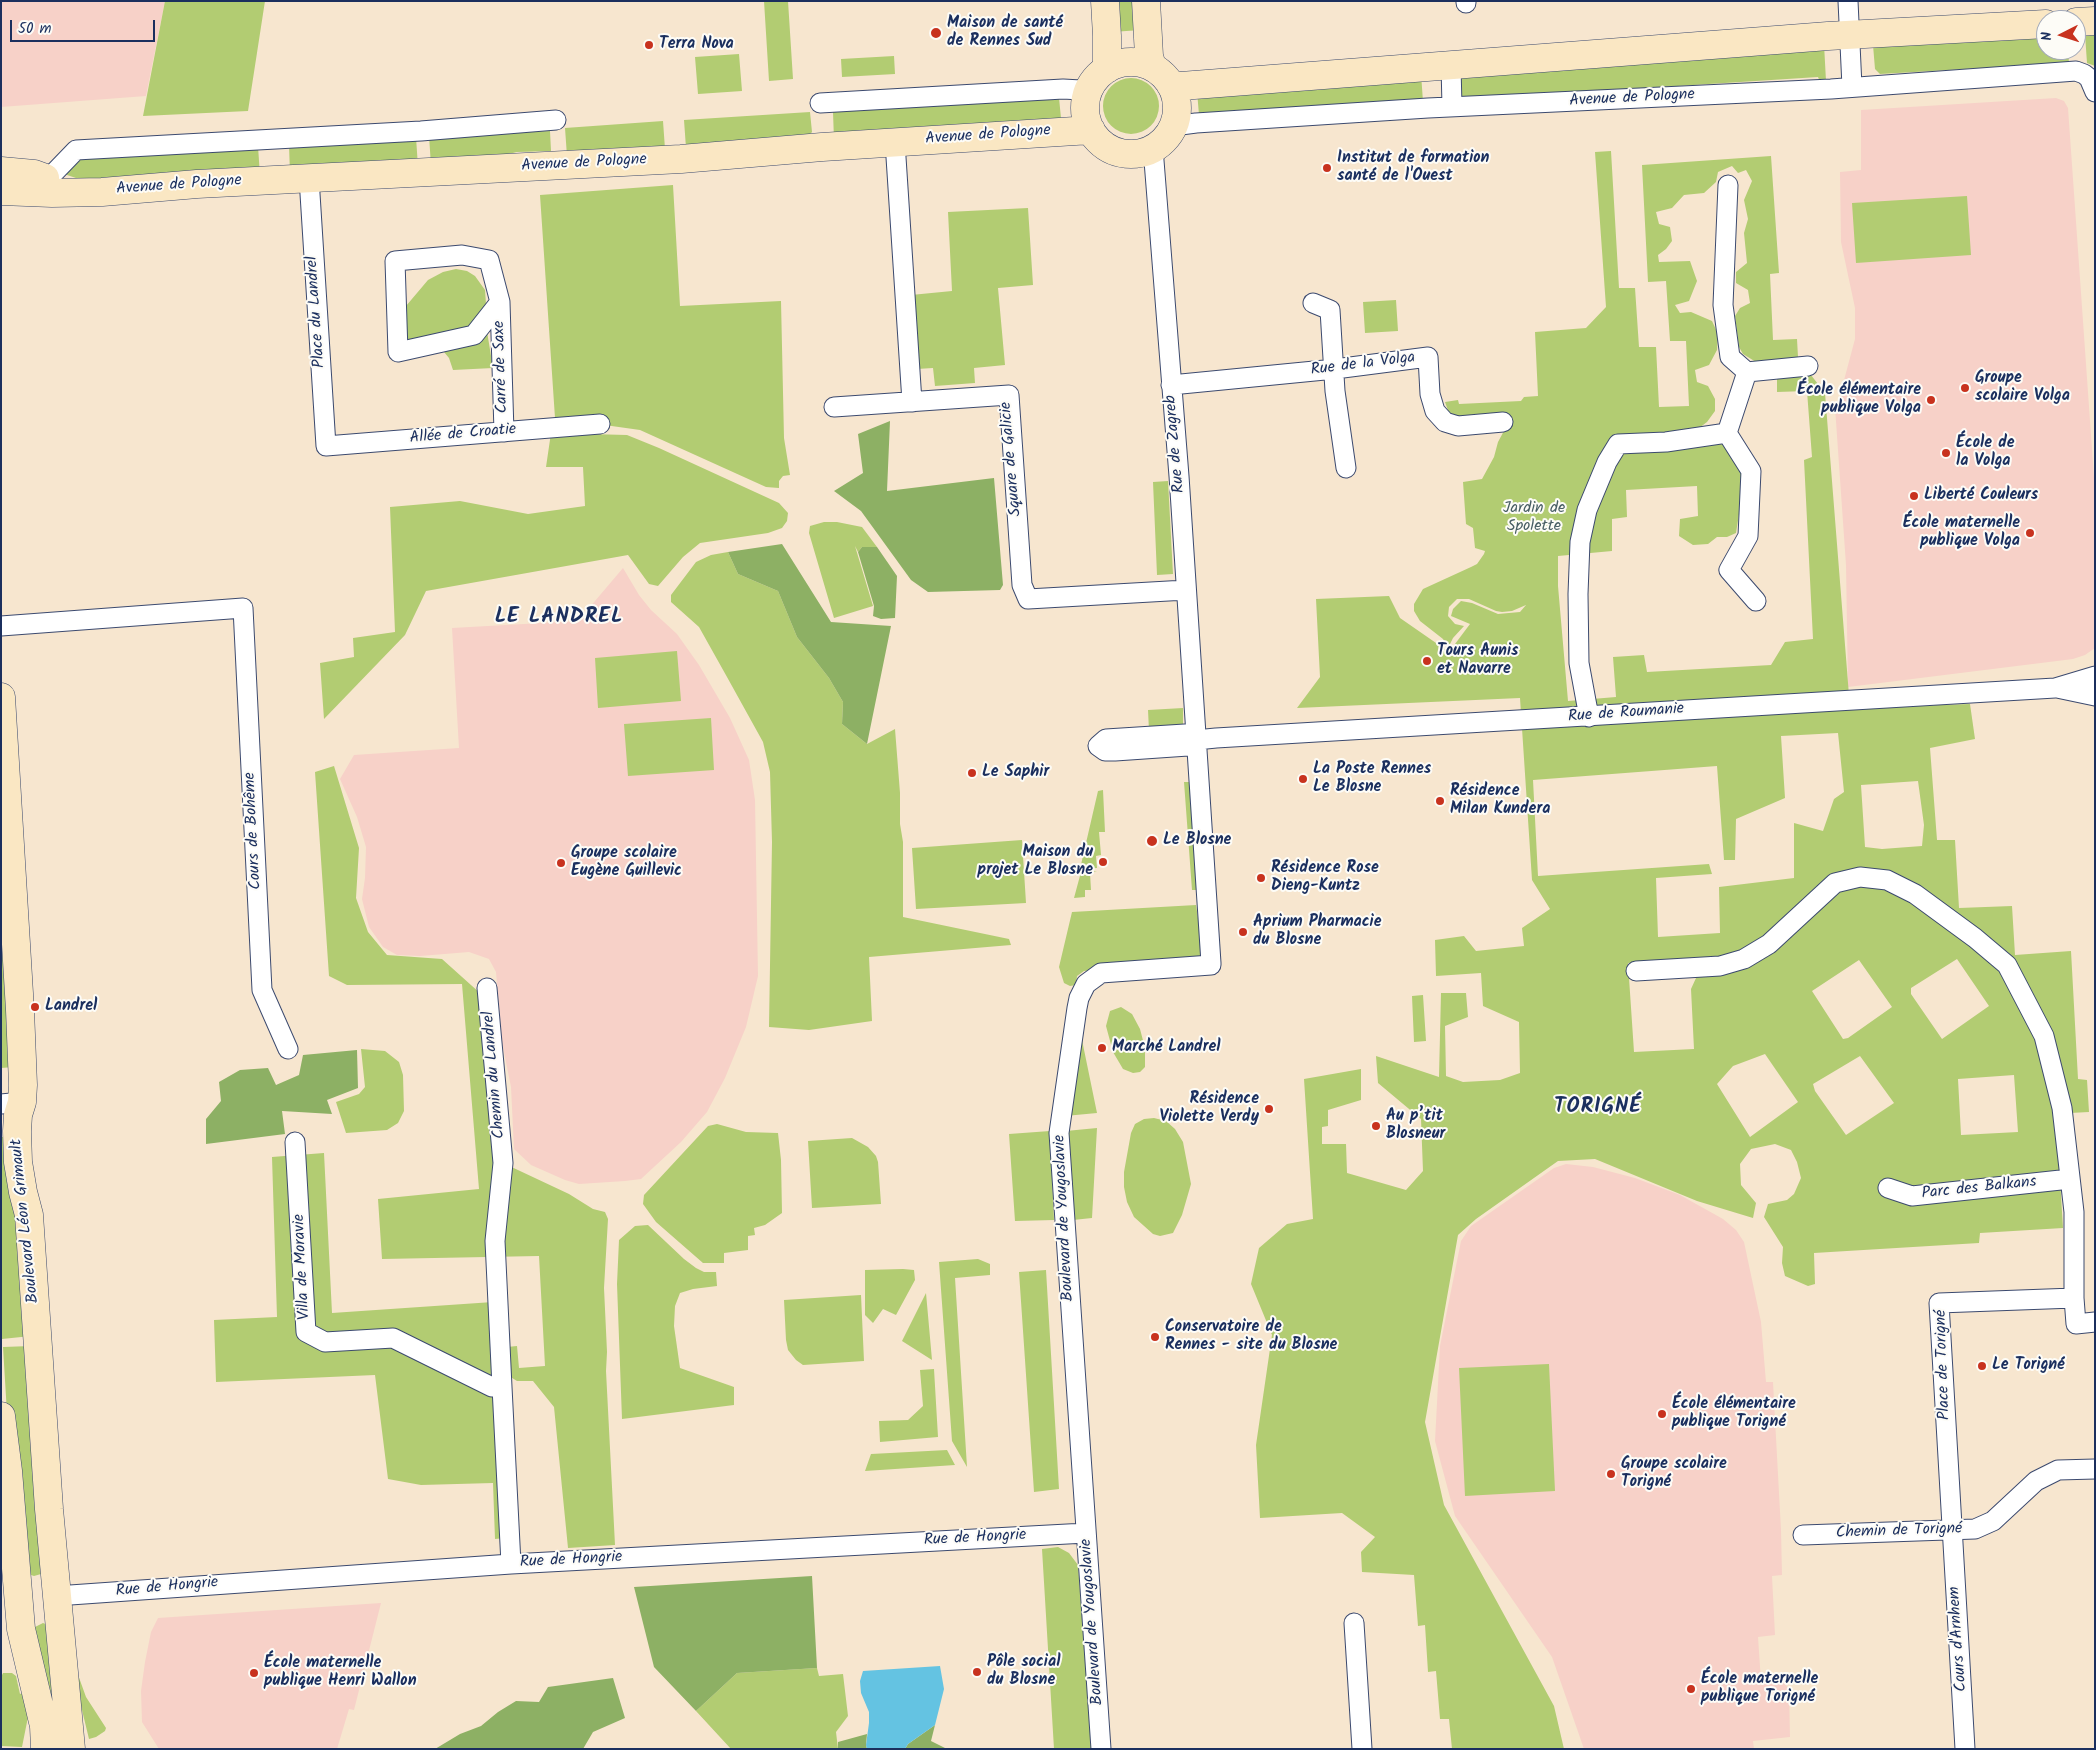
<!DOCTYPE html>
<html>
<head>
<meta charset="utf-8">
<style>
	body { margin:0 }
	#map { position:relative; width:2096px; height:1750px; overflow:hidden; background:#f7e6cf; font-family:Kalam,sans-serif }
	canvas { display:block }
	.frame { position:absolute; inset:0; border:2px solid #1b2f5e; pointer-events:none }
	.north { position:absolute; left:2036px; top:10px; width:50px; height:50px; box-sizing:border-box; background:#fdfcf7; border:1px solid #a3aaba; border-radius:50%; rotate:265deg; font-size:14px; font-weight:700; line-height:20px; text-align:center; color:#1b2f5e }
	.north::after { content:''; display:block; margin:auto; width:18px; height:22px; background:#c8321e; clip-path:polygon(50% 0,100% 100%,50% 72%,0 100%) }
	.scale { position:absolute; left:10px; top:20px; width:145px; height:22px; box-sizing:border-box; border:2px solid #1b2f5e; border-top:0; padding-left:6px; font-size:15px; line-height:18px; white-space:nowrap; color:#1b2f5e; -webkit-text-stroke:4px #fdfcf7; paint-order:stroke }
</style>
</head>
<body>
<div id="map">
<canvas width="2096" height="1750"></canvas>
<div class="frame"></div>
<div class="north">N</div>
<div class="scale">50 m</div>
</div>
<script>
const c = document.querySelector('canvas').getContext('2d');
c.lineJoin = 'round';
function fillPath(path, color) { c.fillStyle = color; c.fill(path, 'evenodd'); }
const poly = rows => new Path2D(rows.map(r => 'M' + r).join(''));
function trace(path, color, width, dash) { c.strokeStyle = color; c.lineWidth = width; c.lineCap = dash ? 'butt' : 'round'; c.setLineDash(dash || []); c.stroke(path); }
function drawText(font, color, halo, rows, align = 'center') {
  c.font = font + ' Kalam,sans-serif'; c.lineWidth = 4; c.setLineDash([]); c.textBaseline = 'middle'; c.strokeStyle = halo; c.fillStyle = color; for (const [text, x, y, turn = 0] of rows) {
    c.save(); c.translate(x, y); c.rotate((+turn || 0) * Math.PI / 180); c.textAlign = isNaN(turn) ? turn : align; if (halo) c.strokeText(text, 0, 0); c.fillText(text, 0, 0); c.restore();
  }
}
fillPath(poly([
	[1,1,165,1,146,96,1,107],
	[2056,98,2064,101,2068,108,2095,492,2095,648,2085,655,2073,659,1848,687,1846,565,1835,407,1839,399,1855,339,1855,308,1841,242,1840,172,1861,170,1861,110],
	[623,568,639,595,651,610,677,634,699,665,730,718,749,760,755,800,758,976,746,1027,725,1078,707,1112,681,1142,641,1179,625,1181,579,1184,565,1180,531,1165,514,1149,511,1087,502,1042,496,972,489,959,469,952,420,956,397,955,383,947,369,927,362,899,365,878,366,847,357,817,340,779,354,755,459,748,452,628,578,621],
	[1566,1164,1593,1167,1635,1178,1680,1195,1723,1219,1736,1230,1744,1242,1761,1322,1766,1382,1773,1382,1781,1530,1782,1575,1772,1576,1775,1635,1758,1637,1761,1681,1781,1680,1789,1689,1790,1737,1753,1741,1754,1749,1584,1749,1552,1657,1455,1516,1435,1441,1440,1346,1461,1241,1471,1226,1554,1168],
	[381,1603,354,1710,349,1709,337,1749,159,1749,142,1722,141,1691,145,1662,151,1632,158,1618]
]), '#f7d1c8');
fillPath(poly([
	[165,1,265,1,248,111,143,116],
	[764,1,788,1,793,79,769,81],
	[1110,1,1139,1,1141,30,1112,32],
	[2085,34,2095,35,2095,66,2087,63],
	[2046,35,2046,50,2068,50,2069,63,1880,74,1875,69,1873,45],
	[1824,44,1826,81,1820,82,1818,77,1460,100,1458,72],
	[739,54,742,91,698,94,695,57],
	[894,56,895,74,842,77,841,59],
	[1421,73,1423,102,1199,115,1197,91],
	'1103 106a28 28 0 1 1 56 0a28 28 0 1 1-56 0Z',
	[1059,98,1061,118,989,123,834,140,833,112],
	[810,112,812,132,805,140,686,148,684,120],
	[663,121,665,149,567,156,565,128],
	[550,131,551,151,517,152,474,162,431,165,429,136],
	[416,137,418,167,290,174,289,145],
	[258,146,260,176,100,186,58,172,74,159],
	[1611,151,1619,288,1635,288,1639,347,1656,347,1659,407,1689,406,1686,341,1670,341,1666,281,1648,282,1642,165,1771,156,1779,273,1770,274,1773,340,1797,339,1798,357,1756,362,1743,354,1739,347,1735,316,1740,308,1750,303,1748,290,1736,283,1736,272,1747,263,1744,233,1748,219,1744,200,1752,181,1746,170,1738,173,1732,166,1718,172,1716,182,1704,193,1684,195,1672,208,1656,212,1659,224,1670,227,1672,241,1666,249,1658,255,1659,262,1690,261,1697,281,1689,301,1675,305,1680,313,1691,312,1712,321,1718,334,1717,350,1709,365,1695,370,1697,382,1708,386,1715,399,1715,411,1707,422,1695,431,1715,439,1736,455,1744,481,1740,508,1736,533,1727,537,1717,537,1708,544,1693,545,1679,536,1680,519,1698,516,1697,486,1626,490,1627,517,1612,519,1612,551,1558,556,1558,586,1568,701,1616,697,1613,657,1644,655,1647,672,1771,665,1785,642,1813,639,1804,460,1812,457,1807,391,1777,392,1777,374,1807,370,1825,393,1850,708,1970,704,1975,739,1930,748,1937,840,1955,840,1959,908,2012,906,2015,955,2071,951,2078,1079,2087,1080,2089,1112,2070,1113,2057,1130,2063,1228,1980,1233,1979,1243,1814,1253,1815,1284,1808,1286,1785,1276,1782,1263,1783,1247,1764,1217,1768,1204,1787,1200,1794,1194,1801,1178,1797,1162,1791,1150,1775,1144,1751,1149,1740,1164,1741,1185,1756,1203,1753,1218,1697,1201,1595,1159,1558,1161,1476,1219,1458,1235,1425,1422,1444,1505,1554,1706,1564,1749,1452,1749,1449,1719,1440,1719,1436,1671,1428,1672,1425,1625,1418,1626,1414,1575,1362,1572,1361,1552,1375,1537,1342,1513,1260,1518,1256,1445,1272,1335,1251,1284,1259,1248,1287,1224,1313,1219,1304,1079,1361,1069,1361,1100,1328,1110,1328,1126,1322,1127,1322,1144,1346,1144,1347,1173,1406,1190,1423,1171,1421,1119,1378,1083,1376,1056,1439,1077,1441,993,1466,993,1468,1017,1445,1026,1446,1076,1463,1082,1500,1080,1520,1073,1519,1022,1483,1006,1481,973,1436,976,1435,940,1464,936,1476,951,1524,946,1522,928,1550,909,1532,880,1520,698,1297,708,1320,677,1316,599,1389,596,1400,618,1449,652,1470,624,1451,616,1453,609,1461,601,1472,603,1498,614,1520,612,1526,605,1512,611,1502,612,1496,611,1469,599,1457,599,1449,607,1448,616,1455,624,1464,626,1453,638,1448,648,1443,639,1420,621,1414,611,1414,604,1423,589,1471,567,1477,564,1484,554,1485,551,1475,548,1473,528,1466,524,1463,482,1482,479,1494,457,1498,442,1505,429,1451,419,1445,402,1458,400,1459,404,1521,401,1524,397,1538,396,1535,332,1586,328,1606,307,1595,152],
	[1838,733,1844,792,1834,799,1823,831,1794,823,1794,878,1719,887,1720,933,1658,937,1656,878,1712,874,1709,864,1538,876,1533,780,1717,766,1724,860,1735,860,1736,819,1785,798,1781,736],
	[1918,781,1924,825,1922,846,1882,849,1865,847,1861,785],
	[1957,959,1989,1006,1942,1039,1911,994,1911,988],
	[1688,960,1696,978,1691,989,1694,1049,1634,1052,1628,963],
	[1859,960,1892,1007,1848,1038,1843,1039,1812,991],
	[1765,1054,1798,1102,1750,1137,1717,1084,1733,1066],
	[1860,1056,1894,1103,1846,1135,1815,1091,1813,1084],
	[2014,1075,2018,1132,1961,1135,1958,1079],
	[673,185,680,306,781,301,784,438,790,475,783,476,779,481,779,488,766,487,640,430,555,418,540,195],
	[1967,196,1971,255,1856,263,1852,203],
	[1028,208,1033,285,998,288,1005,365,974,368,975,383,935,386,933,368,917,369,911,295,952,291,948,212],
	[456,269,467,271,475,276,485,290,486,304,484,313,493,368,453,370,449,358,439,346,404,342,398,319,406,306,428,280,443,272],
	[1396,300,1398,331,1365,333,1363,302],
	[551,433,627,435,659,448,779,503,788,513,787,521,782,528,768,533,700,543,683,557,658,586,649,584,628,555,426,591,405,635,324,719,320,663,354,657,353,638,395,632,390,507,460,501,528,514,585,506,583,467,546,467],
	[1168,481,1173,574,1157,575,1153,482],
	[824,522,837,522,862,527,877,547,862,547,858,552,855,546,873,606,834,618,809,533,810,526],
	[728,552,738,574,778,591,797,637,829,678,843,702,842,724,867,744,895,729,900,793,900,824,903,842,903,917,1009,939,1011,945,869,957,872,1021,809,1030,769,1027,772,842,770,772,763,742,727,677,699,627,671,602,671,595,696,562,711,555],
	[677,651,681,701,598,708,595,658],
	[1183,708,1183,726,1149,731,1148,710],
	[711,718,714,770,628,776,624,724],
	[334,766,359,848,356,898,368,932,387,955,442,959,481,994,503,1163,569,1194,593,1209,605,1212,608,1219,604,1288,607,1352,606,1371,615,1545,568,1548,554,1407,533,1381,517,1381,509,1376,507,1347,517,1346,519,1368,545,1366,539,1256,382,1259,378,1199,479,1189,462,984,347,985,329,976,315,772],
	[1184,782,1192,782,1200,890,1192,890],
	[1103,790,1105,832,1099,832,1101,855,1096,856,1097,868,1080,869,1098,791],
	[1022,840,1026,903,916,909,912,848],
	[1,864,14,1067,1,1068],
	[1097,871,1090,873,1091,890,1085,890,1085,897,1074,898,1081,872],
	[1196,905,1203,951,1195,964,1084,971,1077,976,1076,985,1070,986,1064,983,1059,967,1072,912],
	[1423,995,1426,1041,1414,1042,1412,996],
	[1121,1007,1132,1014,1140,1029,1145,1048,1145,1067,1140,1072,1133,1073,1123,1069,1113,1052,1106,1026,1110,1011],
	[1082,1040,1097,1113,1065,1116],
	[361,1049,385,1051,399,1062,403,1075,404,1111,398,1123,387,1130,346,1133,336,1102,359,1094,365,1087],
	[1154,1118,1166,1121,1175,1129,1183,1142,1191,1184,1182,1215,1173,1233,1160,1236,1153,1234,1134,1217,1127,1202,1124,1187,1124,1172,1131,1133,1135,1124,1144,1119],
	[717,1124,746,1132,778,1133,781,1160,782,1213,765,1225,754,1228,755,1235,748,1236,748,1250,724,1253,724,1263,703,1263,656,1222,643,1204,644,1195,708,1126],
	[1097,1128,1092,1218,1073,1220,1066,1131],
	[1050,1131,1054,1220,1015,1221,1009,1134],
	[1,1137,12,1137,31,1336,2,1339],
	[852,1138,868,1147,876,1156,878,1162,881,1204,812,1208,808,1141],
	[324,1153,332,1313,493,1302,505,1538,495,1539,493,1483,421,1485,388,1479,375,1375,216,1382,214,1320,277,1317,272,1157],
	[648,1225,684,1259,696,1268,704,1272,716,1272,717,1286,693,1289,680,1293,675,1306,674,1326,680,1368,734,1387,734,1405,622,1419,617,1284,619,1240,635,1226],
	[978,1259,990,1264,990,1275,955,1278,967,1467,952,1441,939,1262],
	[903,1269,914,1270,915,1280,896,1315,883,1309,873,1323,865,1315,865,1270],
	[1046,1270,1059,1489,1034,1492,1019,1272],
	[926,1293,932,1360,902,1341],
	[861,1295,864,1361,803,1365,796,1360,788,1350,786,1340,784,1300],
	[31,1346,41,1574,34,1576,28,1574,8,1430,3,1347],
	[1549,1364,1555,1491,1465,1496,1459,1368],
	[934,1369,938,1437,880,1442,879,1421,908,1420,923,1406,920,1370],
	[947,1450,955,1465,865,1471,871,1454],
	[1058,1547,1069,1553,1078,1565,1092,1749,1054,1749,1042,1549],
	[43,1623,48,1625,58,1697,51,1743,33,1628],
	[817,1668,819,1676,843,1674,848,1716,836,1732,838,1749,731,1749,696,1711,737,1673],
	[77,1672,86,1697,106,1728,105,1731,96,1737,89,1739,76,1685],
	[3,1673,12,1673,16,1676,20,1694,23,1693,28,1717,22,1747,1,1746,1,1677]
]), '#b2cc72');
fillPath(poly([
	[890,421,887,491,994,478,1003,585,1000,590,928,592,911,580,861,511,834,491,863,473,858,434],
	[782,544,831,622,891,626,867,744,842,724,843,702,829,678,797,637,778,591,738,574,728,552],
	[862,547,877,547,897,576,895,618,881,619,873,616,874,606,858,552],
	[357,1050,358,1088,327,1100,332,1114,282,1111,285,1134,206,1144,206,1119,221,1101,219,1082,240,1070,268,1068,276,1085,299,1075,303,1055],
	[812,1576,817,1668,737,1673,696,1711,654,1667,634,1587],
	[613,1678,625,1718,593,1732,583,1749,435,1749,460,1734,481,1726,498,1712,516,1701,539,1702,548,1687],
	[935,1725,931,1741,947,1749,905,1749,908,1744],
	[867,1734,866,1745,867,1749,838,1749,838,1742]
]), '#8db064');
fillPath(poly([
	[940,1666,944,1689,935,1725,908,1744,905,1749,867,1749,866,1745,869,1723,869,1712,861,1693,860,1681,863,1671]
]), '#64c3e2');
const street = poly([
	[1466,1,1466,3],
	[1848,1,1852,87],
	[1451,65,1452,107],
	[820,103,1063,89,1081,90,1092,84],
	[1173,126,1196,123,1428,108,1831,89,2076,71,2084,74,2089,78,2095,92],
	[895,142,912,402],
	[309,178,326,446,600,424],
	[48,179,76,150,421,131,556,120],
	[1728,185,1723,305,1730,357,1747,372],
	[500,302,474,335,398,352,395,261,462,255,489,260,500,302,504,432],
	[1313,303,1330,310,1335,391,1346,468],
	[1747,372,1808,366],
	[1171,385,1335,369,1428,357,1430,394,1435,411,1445,422,1458,426,1503,422],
	[834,407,1009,395,1022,585,1028,599,1186,590],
	[1727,433,1751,471,1748,536,1729,570,1756,601],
	[1727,433,1747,372],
	[1,626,243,608,262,990,288,1049],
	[2057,688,2095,696],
	[1589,717,1579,663,1578,594,1580,542,1587,510,1607,462,1618,444,1666,442,1727,433],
	[1196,740,1185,734,1106,739,1098,746,1105,751,1115,751,1188,746,1196,740,1216,738,2055,688,2095,676],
	[1636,971,1720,966,1744,959,1769,944,1835,883,1860,877,1887,880,1915,894,1975,938,2007,965,2044,1036,2062,1108,2074,1212,2074,1298,2076,1324,2095,1322],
	[487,988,503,1163,495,1241,502,1387],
	[1,1104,22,1102],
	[295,1142,306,1332,325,1342,393,1338,492,1387,502,1387,511,1564],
	[1888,1188,1912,1196,2070,1179],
	[1803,1535,1975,1529,1993,1521,2036,1481,2058,1470,2095,1469],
	[56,1596,511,1564,1086,1533],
	[1354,1623,1362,1749],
	[1101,1749,1059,1133,1077,1008,1079,998,1086,984,1101,973,1211,965,1211,963,1179,476,1153,148],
	[1965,1749,1939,1303,2074,1298]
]);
const secondary = poly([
	[1105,1,1107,36,1107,69],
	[1146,1,1149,56,1152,67],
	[2076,22,2095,21],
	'1085 108a46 46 0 1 1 92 0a46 46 0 1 1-92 0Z',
	[1170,84,1181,86,1828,36,2046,24],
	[1,171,34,174,45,178],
	[1,191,52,193,102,192,197,184,681,159,822,147,1091,130],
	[1,697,20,1010,23,1085,22,1102,18,1115,17,1131,18,1162,23,1192,29,1215,49,1509,71,1749],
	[1,1416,8,1471,21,1629,44,1726,45,1749]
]);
trace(street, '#3c4a6f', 21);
trace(secondary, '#3c4a6f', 29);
trace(street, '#fff', 19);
trace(secondary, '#fae7c3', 28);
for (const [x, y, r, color] of [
	[936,33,6,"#c8321e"],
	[649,45,5,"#c8321e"],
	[1327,168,5,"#c8321e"],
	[1965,388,5,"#c8321e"],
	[1931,400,5,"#c8321e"],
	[1946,453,5,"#c8321e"],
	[1914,496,5,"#c8321e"],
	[2030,533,5,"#c8321e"],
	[1427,661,5,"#c8321e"],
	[972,773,5,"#c8321e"],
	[1303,779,5,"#c8321e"],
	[1440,801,5,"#c8321e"],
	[1152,841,6,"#c8321e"],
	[1103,862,5,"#c8321e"],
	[561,863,5,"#c8321e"],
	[1261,878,5,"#c8321e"],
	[1243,932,5,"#c8321e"],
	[35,1007,5,"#c8321e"],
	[1102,1048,5,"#c8321e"],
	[1269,1109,5,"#c8321e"],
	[1376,1126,5,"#c8321e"],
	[1155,1337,5,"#c8321e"],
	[1982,1366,5,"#c8321e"],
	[1662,1414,5,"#c8321e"],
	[1611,1474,5,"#c8321e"],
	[977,1672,5,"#c8321e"],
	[254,1673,5,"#c8321e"],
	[1691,1689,5,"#c8321e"]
]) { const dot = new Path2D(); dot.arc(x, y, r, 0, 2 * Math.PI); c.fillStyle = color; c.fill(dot); trace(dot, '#fdfcf7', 2); }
drawText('bold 16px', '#1b2f5e', '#fdfcf7', [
	["Maison de santé",947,24],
	["de Rennes Sud",947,42],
	["Terra Nova",659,45],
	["Institut de formation",1337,159],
	["santé de l'Ouest",1337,177],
	["Groupe",1975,379],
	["scolaire Volga",1975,397],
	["École élémentaire",1921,391,"right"],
	["publique Volga",1921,409,"right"],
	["École de",1956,444],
	["la Volga",1956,462],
	["Liberté Couleurs",1924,496],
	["École maternelle",2020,524,"right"],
	["publique Volga",2020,542,"right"],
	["Tours Aunis",1437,652],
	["et Navarre",1437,670],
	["La Poste Rennes",1313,770],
	["Le Blosne",1313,788],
	["Le Saphir",982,773],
	["Résidence",1450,792],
	["Milan Kundera",1450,810],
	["Le Blosne",1163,841],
	["Maison du",1093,853,"right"],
	["projet Le Blosne",1093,871,"right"],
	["Groupe scolaire",571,854],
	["Eugène Guillevic",571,872],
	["Résidence Rose",1271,869],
	["Dieng-Kuntz",1271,887],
	["Aprium Pharmacie",1253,923],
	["du Blosne",1253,941],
	["Landrel",45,1007],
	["Marché Landrel",1112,1048],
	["Résidence",1259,1100,"right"],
	["Violette Verdy",1259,1118,"right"],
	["Au p’tit",1386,1117],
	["Blosneur",1386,1135],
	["Conservatoire de",1165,1328],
	["Rennes - site du Blosne",1165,1346],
	["Le Torigné",1992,1366],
	["École élémentaire",1672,1405],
	["publique Torigné",1672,1423],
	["Groupe scolaire",1621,1465],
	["Torigné",1621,1483],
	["Pôle social",987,1663],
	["du Blosne",987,1681],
	["École maternelle",264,1664],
	["publique Henri Wallon",264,1682],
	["École maternelle",1701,1680],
	["publique Torigné",1701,1698]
], 'left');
drawText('16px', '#1b2f5e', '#fdfcf7', [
	["Avenue de Pologne",1632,99,-3],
	["Avenue de Pologne",988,136,-4],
	["Avenue de Pologne",584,164,-3],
	["Avenue de Pologne",179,186,-4],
	["Place du Landrel",317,312,-94],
	["Rue de la Volga",1363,365,-7],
	["Carré de Saxe",502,367,-92],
	["Allée de Croatie",463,435,-5],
	["Rue de Zagreb",1176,444,-95],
	["Square de Galicie",1012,459,-95],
	["Rue de Roumanie",1626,714,-4],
	["Cours de Bohême",254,831,-93],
	["Chemin du Landrel",495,1075,-95],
	["Parc des Balkans",1979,1189,-6],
	["Boulevard de Yougoslavie",1065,1218,-93],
	["Boulevard Léon Grimault",26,1221,-96],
	["Villa de Moravie",303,1267,-93],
	["Place de Torigné",1944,1365,-92],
	["Chemin de Torigné",1899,1532,-2],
	["Rue de Hongrie",975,1539,-3],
	["Rue de Hongrie",571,1561,-3],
	["Rue de Hongrie",167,1588,-5],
	["Boulevard de Yougoslavie",1093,1622,-94],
	["Cours d'Arnhem",1959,1639,-94]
]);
drawText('16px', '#485e64', '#fdfcf7', [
	["Jardin de",1534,509],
	["Spolette",1534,527]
]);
c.letterSpacing = '1px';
drawText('bold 21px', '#1b2f5e', '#fdfcf7', [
	["LE LANDREL",559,618],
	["TORIGNÉ",1598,1108]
]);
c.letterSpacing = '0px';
</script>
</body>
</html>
